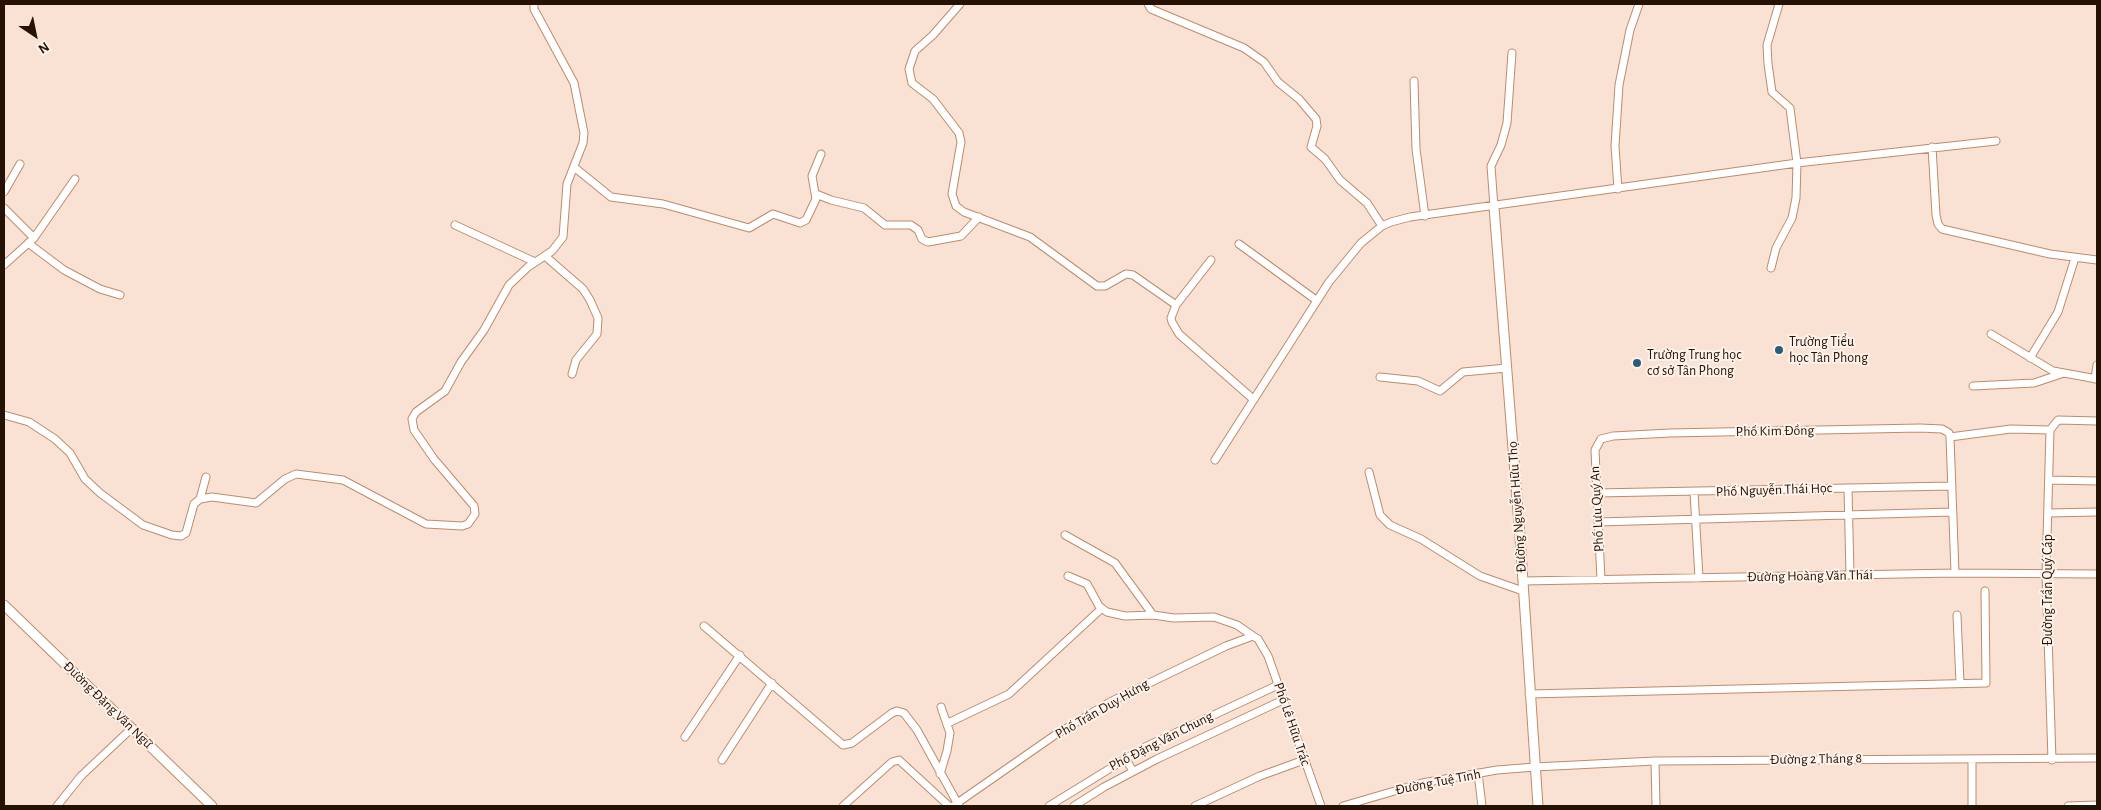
<!DOCTYPE html>
<html>
<head>
<meta charset="utf-8">
<style>
	body { margin:0 }
	#map { position:relative; width:2101px; height:810px; overflow:hidden; background:#f9e2d4; font-family:"Alegreya Sans",sans-serif }
	canvas { display:block }
	.frame { position:absolute; inset:0; border:5px solid #261205; pointer-events:none }
	.north { position:absolute; left:10px; top:10px; width:50px; height:50px; -webkit-text-stroke:4px #fef2eb; paint-order:stroke; rotate:146deg; font-size:14px; font-weight:700; line-height:20px; text-align:center; color:#261205 }
	.north::after { content:''; display:block; margin:auto; width:18px; height:22px; background:#261205; clip-path:polygon(50% 0,100% 100%,50% 72%,0 100%) }
</style>
</head>
<body>
<div id="map">
<canvas width="2101" height="810"></canvas>
<div class="frame"></div>
<div class="north">N</div>
</div>
<script>
const c = document.querySelector('canvas').getContext('2d');
c.lineJoin = 'round';
const poly = rows => new Path2D(rows.map(r => 'M' + r).join(''));
function trace(path, color, width, dash) { c.strokeStyle = color; c.lineWidth = width; c.lineCap = dash ? 'butt' : 'round'; c.setLineDash(dash || []); c.stroke(path); }
function drawText(font, color, halo, rows, align = 'center') {
  c.font = font + ' "Alegreya Sans",sans-serif'; c.lineWidth = 4; c.setLineDash([]); c.textBaseline = 'middle'; c.strokeStyle = halo; c.fillStyle = color; for (const [text, x, y, turn = 0] of rows) {
    c.save(); c.translate(x, y); c.rotate((+turn || 0) * Math.PI / 180); c.textAlign = isNaN(turn) ? turn : align; if (halo) c.strokeText(text, 0, 0); c.fillText(text, 0, 0); c.restore();
  }
}
const minor = poly([
	[960,4,933,35,915,51,909,69,912,83,933,99,959,133,961,142,952,194,956,206,964,212,1030,237,1097,286,1105,286,1126,274,1133,275,1176,305],
	[1148,4,1151,9,1244,48,1264,62,1278,82,1299,99,1316,119,1317,126,1311,147,1325,159,1340,180,1367,203,1382,226],
	[1414,81,1416,149,1425,216],
	[1932,147,1936,215,1938,224,1942,229,2050,254,2097,260],
	[574,167,611,197,663,204,749,228,773,214,800,223,806,220,816,199,812,176,821,154],
	[1618,189,1615,146,1619,85,1630,30,1639,4],
	[4,192,20,164],
	[816,194,831,200,864,208,885,225,911,225,918,230,922,239,928,242,961,236,979,217],
	[1494,207,1491,166,1501,145,1507,123,1512,53],
	[4,208,34,238],
	[455,225,535,262],
	[28,243,64,270,100,289,120,295],
	[1239,244,1316,300],
	[545,256,583,289,590,300,598,318,597,334,576,360,572,374],
	[1211,260,1176,305,1171,318,1172,322,1179,334,1253,399],
	[4,265,34,238,75,179],
	[1771,268,1776,248,1792,218,1796,198,1797,163,1790,108,1772,92,1768,64,1767,45,1779,4],
	[1991,334,2053,371,2097,379],
	[2030,358,2058,312,2075,258],
	[1380,377,1418,381,1440,391,1463,372,1507,368],
	[2095,379,2097,365],
	[1973,386,2034,383,2061,374],
	[4,415,29,422,55,439,70,453,85,479,100,493,143,525,172,535,181,536,186,533,194,504,200,499,212,497,256,503,285,479,296,474,343,480,426,524,462,526,468,524,475,514,474,506,434,459,414,430,412,419,416,412,445,391,461,362,484,330,509,285,528,267,552,251,563,237,567,184,583,143,584,133,574,83,534,9,534,4],
	[1950,437,2011,429,2050,430],
	[1215,460,1329,282,1361,243,1382,226,1391,222,1410,217,1797,163,1996,141],
	[1369,472,1380,515,1390,525,1421,539,1480,576,1523,591],
	[2049,480,2097,481],
	[1848,488,1850,575],
	[1694,492,1699,578],
	[1597,493,1951,486],
	[200,499,206,477],
	[2048,513,2097,512],
	[1598,522,1952,512],
	[1065,535,1115,563,1153,615,1174,618,1214,617,1237,625,1253,636],
	[1068,576,1087,584,1099,606,1107,612,1125,616,1153,615],
	[1601,580,1595,450,1601,439,1613,436,1670,433,1920,428,1942,429,1949,433,1950,437,1955,573],
	[1523,581,1955,573,2097,574],
	[1957,615,1960,683],
	[704,626,843,745,852,743,892,713,897,711,904,713,917,730,959,806],
	[1529,694,1986,683,1985,591],
	[948,723,1009,694,1101,609],
	[685,737,740,655],
	[1125,758,1133,771],
	[1972,759,1972,806],
	[722,760,772,683],
	[2052,760,2046,574,2050,430,2058,420,2097,421],
	[1655,761,1656,806],
	[1478,773,1482,806],
	[940,774,947,751,950,733,941,707],
	[57,806,81,776,132,728],
	[843,806,892,762,899,760,949,806],
	[953,806,1055,735,1110,702,1226,646,1253,636,1258,639,1268,656,1321,806],
	[1049,806,1145,747,1278,685],
	[1074,806,1104,787,1157,759,1283,700],
	[1195,806,1260,776,1304,760],
	[1343,806,1422,783,1497,770,1535,767,1655,761,2097,758],
	[2068,806,2097,805]
]);
const tertiary = poly([
	[1494,207,1520,537,1538,806]
]);
const secondary = poly([
	[4,605,212,806]
]);
trace(minor, '#bf8b69', 9);
trace(tertiary, '#bf8b69', 11);
trace(secondary, '#bf8b69', 11);
trace(minor, '#fff', 7);
trace(tertiary, '#fff', 9);
trace(secondary, '#fff', 9);
for (const [x, y, r, color] of [
	[1779,350,5,"#285e79"],
	[1637,363,5,"#285e79"]
]) { const dot = new Path2D(); dot.arc(x, y, r, 0, 2 * Math.PI); c.fillStyle = color; c.fill(dot); trace(dot, '#fef2eb', 2); }
drawText('14px', '#261205', '#fef2eb', [
	["Trường Tiểu",1789,342],
	["học Tân Phong",1789,358],
	["Trường Trung học",1647,355],
	["cơ sở Tân Phong",1647,371]
], 'left');
drawText('14px', '#261205', '#fef2eb', [
	["Phố Kim Đồng",1775,431,-1],
	["Phố Nguyễn Thái Học",1774,490,-2],
	["Đường Nguyễn Hữu Thọ",1517,507,-94],
	["Phố Lưu Quý An",1597,509,-93],
	["Đường Hoàng Văn Thái",1810,576,-1],
	["Đường Trần Quý Cáp",2048,590,-90],
	["Đường Đặng Văn Ngữ",108,705,44],
	["Phố Trần Duy Hưng",1102,709,-30],
	["Phố Lê Hữu Trác",1292,724,71],
	["Phố Đặng Văn Chung",1161,741,-27],
	["Đường 2 Tháng 8",1816,759,-1],
	["Đường Tuệ Tĩnh",1438,782,-11]
]);
</script>
</body>
</html>
